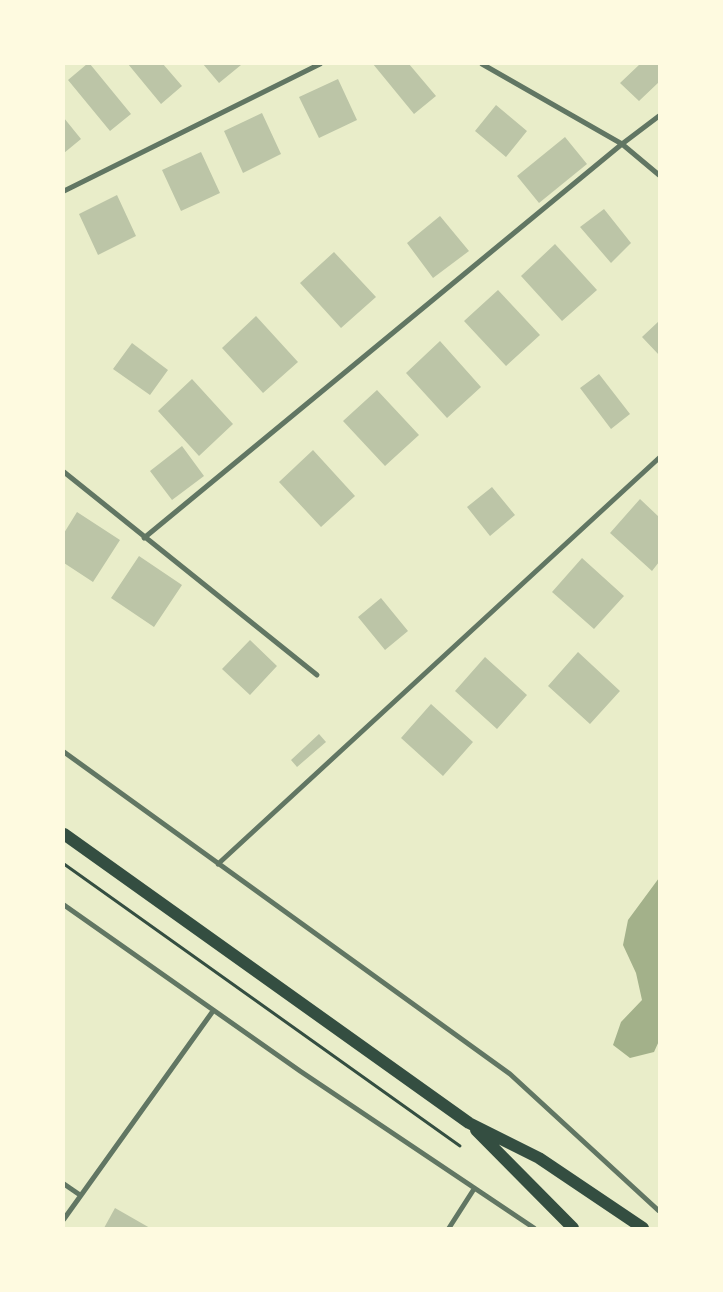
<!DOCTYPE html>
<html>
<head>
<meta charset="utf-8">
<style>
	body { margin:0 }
	#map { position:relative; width:723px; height:1292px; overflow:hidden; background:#e9edc9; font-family:Literata,serif }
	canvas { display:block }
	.frame { position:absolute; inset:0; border:65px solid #fefae0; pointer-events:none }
</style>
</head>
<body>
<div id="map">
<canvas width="723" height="1292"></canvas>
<div class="frame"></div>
</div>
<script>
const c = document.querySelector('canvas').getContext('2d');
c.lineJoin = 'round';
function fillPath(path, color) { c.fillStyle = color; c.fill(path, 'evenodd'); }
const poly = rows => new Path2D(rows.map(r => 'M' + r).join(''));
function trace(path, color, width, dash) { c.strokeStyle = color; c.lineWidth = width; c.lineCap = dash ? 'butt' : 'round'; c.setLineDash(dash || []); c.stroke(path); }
fillPath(poly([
	[659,878,659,1041,654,1052,630,1058,613,1045,621,1022,642,1000,636,973,623,945,628,920]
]), '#a3b18a');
fillPath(poly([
	[87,64,90,64,131,114,110,131,68,80],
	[128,64,163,64,182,86,161,104],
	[203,64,240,64,241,65,219,83],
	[373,64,409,64,436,96,414,114],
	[640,64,659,64,659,82,639,101,620,83],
	[338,79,357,120,319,138,299,97],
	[496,105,527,131,506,157,475,131],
	[262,113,281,154,243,173,224,131],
	[64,118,81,139,64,153],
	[565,137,587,164,539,203,517,176],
	[201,152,220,193,181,211,162,170],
	[117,195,136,236,98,255,79,214],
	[604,209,631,243,611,263,580,227],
	[440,216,469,251,433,278,407,243],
	[555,244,597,290,562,321,521,276],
	[334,252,376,297,341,328,300,283],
	[498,290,540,335,506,366,464,321],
	[256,316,298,362,263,393,222,348],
	[659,321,659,355,642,337],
	[440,341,481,387,447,418,406,373],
	[132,343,168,370,150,395,113,369],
	[599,374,630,414,611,429,580,388],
	[192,379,233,424,199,456,158,411],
	[377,390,419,435,385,466,343,421],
	[182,446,204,476,172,500,150,471],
	[313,450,355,496,321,527,279,482],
	[492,487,515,515,490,536,467,507],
	[640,499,659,517,659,562,652,571,610,533],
	[77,512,120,540,93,582,64,563,64,533],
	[139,556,182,585,154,627,111,598],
	[582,558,624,596,594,629,552,592],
	[381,598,408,631,385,650,358,617],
	[250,640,277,666,250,695,222,669],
	[578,652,620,691,590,724,548,686],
	[485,657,527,695,497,729,455,691],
	[431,704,473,742,443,776,401,738],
	[319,734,326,742,297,767,291,760],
	[115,1208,150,1228,104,1228]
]), '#bcc5a7');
trace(poly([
	[64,864,460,1146]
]), '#344e41', 3);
trace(poly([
	[482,64,622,144,659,175],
	[64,191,320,64],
	[64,472,317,675],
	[144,538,622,144,659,116],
	[64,752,510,1074,659,1211],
	[218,864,659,458],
	[64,905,300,1071,534,1228],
	[64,1184,80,1195],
	[64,1219,213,1011],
	[449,1228,474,1189]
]), '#617663', 5);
trace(poly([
	[64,834,469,1123,539,1158,643,1228],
	[476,1130,573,1228]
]), '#344e41', 12);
</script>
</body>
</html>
